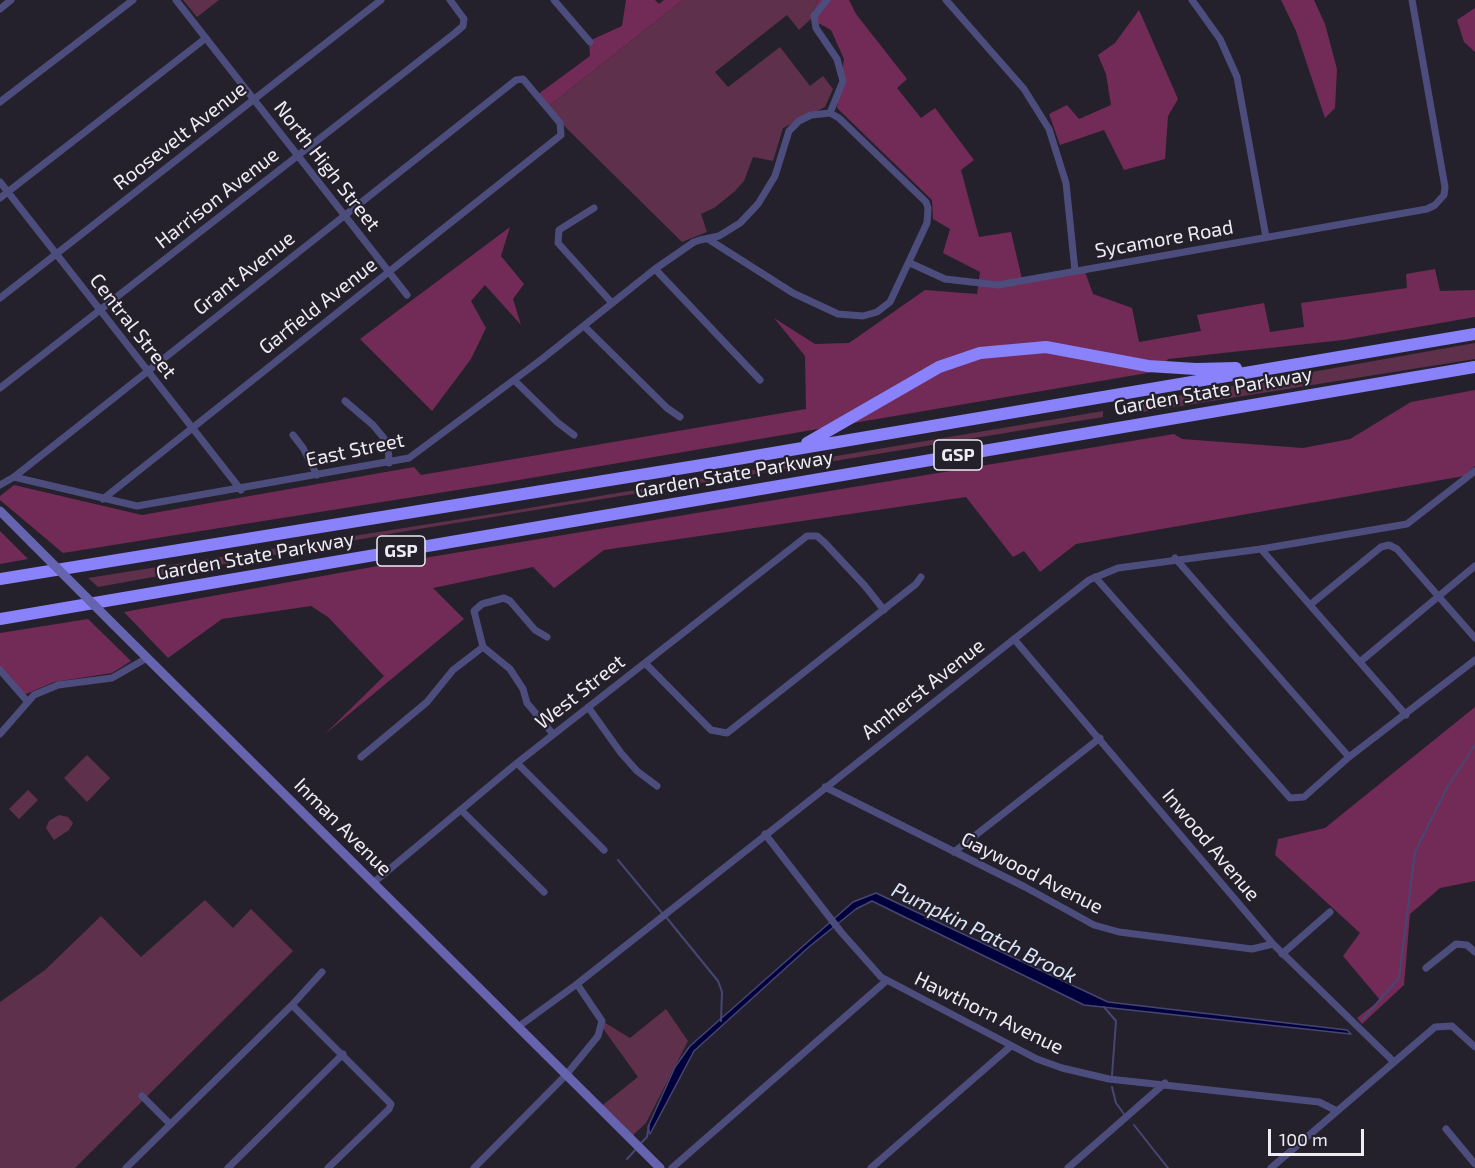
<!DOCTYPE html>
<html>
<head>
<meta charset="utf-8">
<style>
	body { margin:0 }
	#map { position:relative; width:1475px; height:1168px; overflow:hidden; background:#25212c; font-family:"Exo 2",sans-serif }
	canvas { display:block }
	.scale { position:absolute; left:1268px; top:1129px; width:96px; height:27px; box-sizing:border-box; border:3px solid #eeebf2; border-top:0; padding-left:8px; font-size:18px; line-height:21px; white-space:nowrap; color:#eeebf2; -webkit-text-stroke:4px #25212c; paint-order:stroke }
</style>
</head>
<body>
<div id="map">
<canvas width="1475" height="1168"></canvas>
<div class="scale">100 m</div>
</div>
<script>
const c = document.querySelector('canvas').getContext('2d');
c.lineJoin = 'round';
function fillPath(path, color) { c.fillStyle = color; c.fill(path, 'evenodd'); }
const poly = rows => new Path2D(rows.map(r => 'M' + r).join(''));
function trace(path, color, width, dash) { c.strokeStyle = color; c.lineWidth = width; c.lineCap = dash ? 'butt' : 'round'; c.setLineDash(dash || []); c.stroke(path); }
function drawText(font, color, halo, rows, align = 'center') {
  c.font = font + ' "Exo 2",sans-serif'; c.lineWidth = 4.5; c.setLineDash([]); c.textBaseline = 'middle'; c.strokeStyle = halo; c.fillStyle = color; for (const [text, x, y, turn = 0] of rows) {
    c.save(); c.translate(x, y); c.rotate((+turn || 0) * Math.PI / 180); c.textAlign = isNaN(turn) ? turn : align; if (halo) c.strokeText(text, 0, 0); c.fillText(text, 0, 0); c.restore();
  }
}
fillPath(poly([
	[183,0,219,0,197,17],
	[683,0,818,0,811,19,799,30,787,15,715,72,728,87,780,47,810,86,823,76,833,89,825,107,783,128,773,161,753,157,744,181,734,192,714,208,701,214,707,232,682,242,546,108],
	[1475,343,1475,359,1143,412,1124,413,1121,411,1126,405],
	[1103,411,1103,417,395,533,98,587,88,578,505,512],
	[87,755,110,778,87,802,64,778],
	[28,790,38,800,19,819,9,809],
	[59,815,68,817,73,823,69,830,54,840,46,828,49,821],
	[205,900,233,928,251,909,293,951,75,1168,0,1168,0,1002,45,970,101,916,141,957],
	[666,1009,688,1041,646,1123,630,1138,599,1108,638,1077,602,1027,602,1021,630,1038]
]), '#5e304b');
fillPath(poly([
	[626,0,655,0,659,4,664,0,683,0,546,108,537,95,590,56,589,41,622,26],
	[818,0,849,0,856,14,907,79,897,88,921,118,935,108,974,160,961,170,979,237,1011,232,1022,279,1084,269,1093,294,1132,308,1139,342,1201,331,1197,315,1264,303,1270,332,1304,327,1301,303,1407,288,1406,274,1435,269,1440,291,1475,290,1475,317,1343,340,1168,359,1159,371,501,483,63,553,0,500,0,496,14,485,142,515,414,467,421,475,806,409,805,356,774,318,815,344,849,343,925,290,977,294,980,272,943,253,950,229,933,219,932,200,837,108,844,59,831,30,811,19],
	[1281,0,1314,0,1325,24,1337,69,1335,108,1325,118,1296,31],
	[1475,8,1475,52,1464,42,1457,20],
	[1139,10,1178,99,1168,116,1165,159,1124,170,1104,130,1060,145,1049,114,1067,105,1079,119,1111,105,1106,74,1098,55,1115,43],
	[510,227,501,256,524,284,513,299,521,325,485,285,471,301,486,328,471,359,432,411,360,339],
	[1475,390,1475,466,1464,476,1076,544,1040,572,1024,551,1013,557,966,497,604,550,554,588,533,567,433,588,464,619,325,734,384,676,328,617,311,606,222,619,168,658,124,612,400,562,1174,434,1182,439,1303,448,1350,439,1411,402],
	[0,531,28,559,0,564],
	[88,619,131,661,112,673,54,682,24,695,0,668,0,633],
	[1475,707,1475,881,1440,888,1410,914,1404,985,1362,1024,1357,1018,1380,1000,1343,956,1360,933,1275,855,1278,839,1325,828]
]), '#722b56');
const water = poly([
	[876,893,1108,1002,1347,1030,1351,1034,1084,1005,872,901,856,909,810,946,694,1051,650,1134,648,1127,675,1067,690,1046,853,902,876,893]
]);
fillPath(water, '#00003c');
trace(water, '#474673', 1.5);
trace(poly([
	[618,860,662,913],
	[666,917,718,981,722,992,721,1021],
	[1104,1007,1116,1021,1112,1075],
	[1363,1019,1399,978,1415,852,1448,786,1475,745],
	[1112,1087,1116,1103,1124,1114],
	[1134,1125,1168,1168],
	[641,1143,647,1137,649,1125],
	[627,1159,637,1148]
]), '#474673', 2);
trace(poly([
	[176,0,407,295],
	[554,0,590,42],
	[827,0,814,16,816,28,837,59,843,81,830,113],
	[946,0,1024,89,1049,129,1066,183,1075,271],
	[1192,0,1220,39,1237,77,1266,237],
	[0,9,11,0],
	[0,102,133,0],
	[0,182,241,490],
	[0,198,206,38],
	[594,208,559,230,558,243,612,303],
	[910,263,945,279,998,285,1427,209,1435,205,1444,195,1445,187,1412,0],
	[655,269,760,380],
	[0,298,381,0],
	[584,326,667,408,680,417],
	[514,380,557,422,574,435],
	[0,388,455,33,463,26,464,19,450,0],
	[345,401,373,425,383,437,388,444,389,463],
	[293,435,303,448,317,475],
	[14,477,137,506,409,458,542,359,655,269,694,242,700,240,719,236,740,223,758,204,775,176,789,131,799,121,811,115,830,113,839,118,926,202,928,208,927,223,890,302,877,312,863,316,838,314,793,293,708,239],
	[0,485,14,477,516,80,523,79,560,123,561,135,103,499],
	[1261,549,1406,715],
	[1175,558,1349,757],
	[1095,577,1290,798,1304,797,1349,757,1475,660],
	[1311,604,1381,547,1389,545,1397,549,1475,638],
	[1014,639,1273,944,1394,1062],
	[483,647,474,611,482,604,504,598,510,601,535,630,547,637],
	[483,647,510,669,523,689,527,703,553,734],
	[1361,661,1475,566],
	[645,663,711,730,727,733,916,584,921,577],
	[0,670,27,701],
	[588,707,621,753,637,771,657,786],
	[0,734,34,695,58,685,112,678,147,658],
	[361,757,427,702,453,670,483,647],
	[517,763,604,850],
	[825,787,1025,887,1094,925,1119,932,1252,949,1273,944],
	[461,810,544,892],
	[765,834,841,932,881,977,1037,1059,1062,1068,1109,1079,1319,1102,1337,1111],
	[954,852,1100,738],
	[373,883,517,763,807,536,817,536,825,543,865,586,884,610],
	[1282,954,1330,912],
	[1426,968,1456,944,1467,945,1475,952],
	[292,1005,391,1104,389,1109,328,1168],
	[518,1027,577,984,1089,580,1118,568,1261,549,1407,524,1475,471],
	[142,1096,170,1124],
	[1446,1129,1475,1164],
	[126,1168,292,1005,322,972],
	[228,1168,343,1054],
	[474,1168,566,1075,598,1036,602,1021,577,984],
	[672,1168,886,981],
	[871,1168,1011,1046],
	[1068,1168,1165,1083],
	[1271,1168,1435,1027,1452,1026,1475,1047]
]), '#4d4d7d', 7);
trace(poly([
	[0,511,32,543],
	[112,623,660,1168]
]), '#6663af', 9);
trace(poly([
	[807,443,939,367,980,353,1046,347,1148,366,1196,369,1236,368],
	[0,579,708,464,1475,334],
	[0,619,1475,367]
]), '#8982fa', 12);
trace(poly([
	[32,543,112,623]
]), '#6663af', 9);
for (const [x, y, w] of [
	[958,455,48],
	[401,551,48]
]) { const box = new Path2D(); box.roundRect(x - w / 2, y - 15, w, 30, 4.5); c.fillStyle = '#25212c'; c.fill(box); trace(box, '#eeebf2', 1.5); }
drawText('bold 18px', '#eeebf2', null, [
	["GSP",958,455],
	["GSP",401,551]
]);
drawText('20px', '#eeebf2', '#25212c', [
	["Roosevelt Avenue",180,136,-38],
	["North High Street",327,166,52],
	["Harrison Avenue",217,198,-38],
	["Sycamore Road",1164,239,-10],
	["Grant Avenue",244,273,-38],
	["Garfield Avenue",318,306,-38],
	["Central Street",133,326,52],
	["Garden State Parkway",1213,391,-10],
	["East Street",355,450,-12],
	["Garden State Parkway",734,474,-10],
	["Garden State Parkway",255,556,-10],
	["Amherst Avenue",923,689,-38],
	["West Street",580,692,-38],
	["Inman Avenue",343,827,45],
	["Inwood Avenue",1211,845,50],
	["Gaywood Avenue",1032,873,27],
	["Hawthorn Avenue",989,1013,26]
]);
drawText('italic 21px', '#dae5f8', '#25212c', [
	["Pumpkin Patch Brook",984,933,26]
]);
</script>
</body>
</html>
